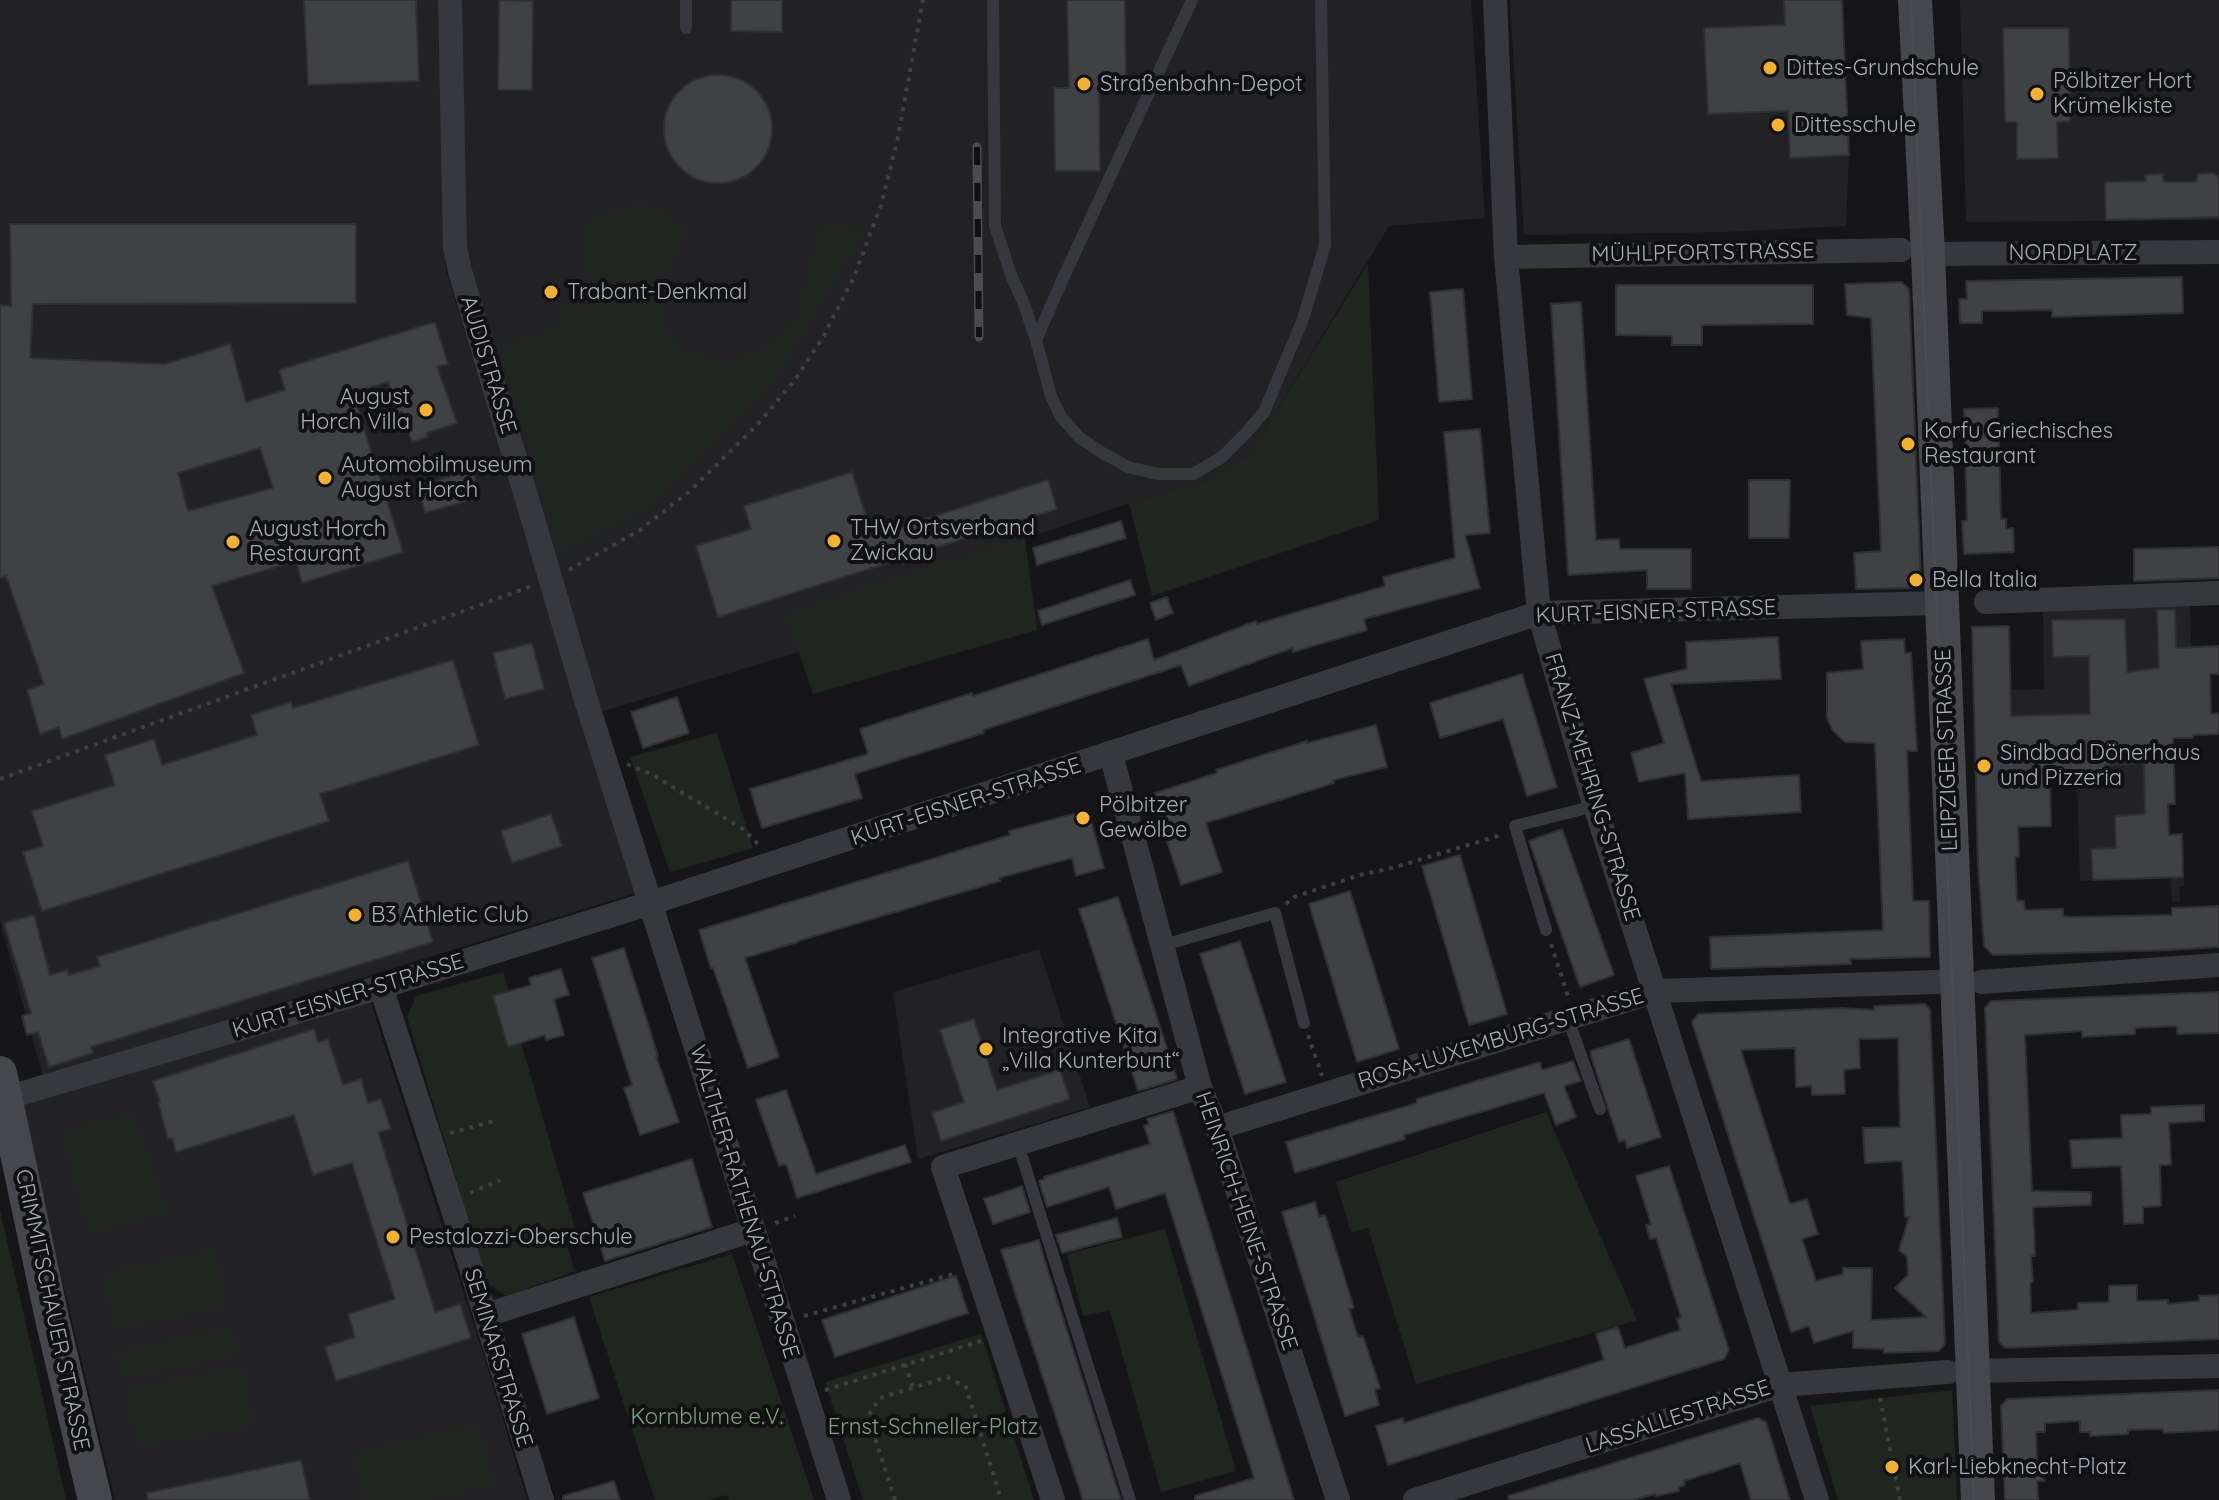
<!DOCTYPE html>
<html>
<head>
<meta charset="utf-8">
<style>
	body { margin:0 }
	canvas { display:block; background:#161618 }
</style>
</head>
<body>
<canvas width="2219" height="1500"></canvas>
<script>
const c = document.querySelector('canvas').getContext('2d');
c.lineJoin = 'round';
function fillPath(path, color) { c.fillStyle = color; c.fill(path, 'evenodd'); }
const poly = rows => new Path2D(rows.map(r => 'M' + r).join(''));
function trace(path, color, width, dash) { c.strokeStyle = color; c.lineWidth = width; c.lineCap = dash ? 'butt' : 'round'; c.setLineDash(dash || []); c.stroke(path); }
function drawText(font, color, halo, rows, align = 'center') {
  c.font = font + ' Quicksand,sans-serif'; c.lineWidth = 8; c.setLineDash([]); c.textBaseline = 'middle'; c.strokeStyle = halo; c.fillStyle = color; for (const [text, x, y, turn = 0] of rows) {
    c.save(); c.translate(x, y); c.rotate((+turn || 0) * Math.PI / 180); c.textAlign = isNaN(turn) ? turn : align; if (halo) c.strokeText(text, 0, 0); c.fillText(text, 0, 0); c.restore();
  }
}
fillPath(poly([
	[0,0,438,0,446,270,635,893,43,1077,0,921],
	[461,0,1471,0,1485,218,1389,226,1249,456,1208,480,1129,503,1025,539,787,614,799,652,597,713,466,260],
	[1510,0,1842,0,1849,155,1846,226,1725,232,1524,235],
	[1960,0,2219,0,2219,220,1966,222],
	[2190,604,2192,684,2210,684,2211,704,2192,705,2193,738,2173,739,2175,804,2168,805,2169,835,2182,835,2184,886,2179,887,2180,901,2172,901,2170,877,2080,881,2077,780,2040,781,2009,749,1975,750,1973,697,2010,696,2011,690,2044,689,2043,610],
	[1039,949,1090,1107,918,1159,893,992],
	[369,997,484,1357,527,1500,115,1500,20,1104]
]), '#222225');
fillPath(poly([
	[640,203,687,227,662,281,661,326,679,348,728,365,741,362,797,325,817,238,831,224,862,234,772,384,655,502,563,550,499,352,563,325,558,303,595,309,586,285,586,223],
	[1368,263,1379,520,1152,596,1129,503,1208,480,1249,456],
	[1025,539,1037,630,813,694,786,614,894,579],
	[717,733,753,848,670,872,630,757],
	[503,972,509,991,493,997,508,1047,521,1043,579,1242,567,1246,575,1271,507,1296,488,1284,407,1017,416,996],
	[1546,1112,1637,1320,1416,1384,1368,1228,1351,1232,1336,1182],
	[133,1113,167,1211,91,1233,61,1135],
	[0,1210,66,1500,0,1500],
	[1165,1229,1236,1471,1161,1492,1110,1310,1083,1316,1067,1254],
	[216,1250,227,1306,115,1328,103,1273],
	[732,1254,814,1500,729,1500,727,1495,709,1500,655,1500,589,1297],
	[232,1328,238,1354,122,1378,117,1352],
	[981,1334,1034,1500,863,1500,825,1382],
	[242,1367,253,1425,138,1447,126,1389],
	[1952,1390,1957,1500,1838,1500,1810,1406],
	[478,1426,494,1484,428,1500,365,1500,354,1453]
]), '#1e261f');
const building = poly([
	[304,0,416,0,419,81,308,85,304,0],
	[499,0,533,1,532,90,498,90,499,0],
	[731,0,782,0,782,32,731,31,731,0],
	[1067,0,1125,0,1126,80,1099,81,1100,171,1055,171,1054,88,1069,88,1067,0],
	[1784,0,1842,0,1849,155,1790,158,1788,111,1708,114,1704,28,1785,25,1784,0],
	[2003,28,2069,28,2070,121,2057,122,2058,158,2017,159,2017,122,2005,122,2003,28],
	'664 129a54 54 0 1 1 108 0a54 54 0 1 1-108 0Z',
	[2213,173,2219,177,2219,217,2106,220,2105,182,2146,181,2145,175,2163,174,2163,182,2197,182,2197,174,2213,173],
	[10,224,356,224,356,303,33,304,30,358,165,364,230,344,246,402,285,390,279,370,435,322,448,364,437,367,457,423,427,433,428,437,412,442,402,412,398,413,388,382,353,393,403,552,302,583,296,561,212,586,244,673,62,739,59,727,40,734,27,690,44,684,6,576,0,578,0,305,11,306,10,224],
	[260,448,273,488,188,511,178,473,260,448],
	[2182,277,2183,313,2052,317,2052,310,1982,311,1982,323,1960,323,1959,299,1967,299,1966,281,2182,277],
	[1901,282,1909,289,1921,583,1918,588,1856,589,1854,553,1881,551,1871,318,1847,315,1845,284,1901,282],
	[1616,285,1813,285,1813,324,1702,325,1702,345,1672,345,1672,336,1616,335,1616,285],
	[1463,289,1472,399,1439,402,1430,292,1463,289],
	[1581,302,1596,540,1619,539,1620,549,1691,549,1691,589,1647,589,1647,570,1568,575,1551,304,1581,302],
	[1998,408,2001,519,2006,519,2006,529,2013,528,2014,552,1964,554,1962,521,1967,521,1964,409,1998,408],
	[1480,429,1490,533,1465,535,1480,588,1364,619,1367,630,1293,652,1292,648,1189,686,1181,665,983,730,984,733,855,774,862,798,762,828,750,789,868,754,860,729,972,693,973,696,1148,639,1154,660,1256,621,1257,624,1385,586,1383,577,1455,558,1444,432,1480,429],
	[473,470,480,497,425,513,417,486,473,470],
	[852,472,872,536,1048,480,1057,509,718,617,696,546,751,529,744,506,852,472],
	[1749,480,1790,480,1789,538,1749,538,1749,480],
	[1121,521,1126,538,1037,565,1033,548,1121,521],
	[2219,547,2219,578,2134,581,2134,549,2219,547],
	[1130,580,1135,595,1042,625,1038,611,1130,580],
	[1167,597,1173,613,1156,620,1150,603,1167,597],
	[2157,610,2175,610,2176,648,2219,646,2219,674,2210,674,2211,714,2219,713,2219,734,2193,735,2193,738,2173,738,2175,804,2168,804,2169,835,2182,834,2183,877,2093,880,2091,849,2116,848,2115,816,2145,814,2144,763,2105,765,2105,779,2050,780,2051,826,2018,827,2019,857,2015,857,2017,901,2024,901,2025,910,2063,909,2063,916,2072,917,2172,915,2172,908,2219,906,2219,947,2170,950,1993,955,1984,946,1978,865,1972,627,2009,626,2011,716,2090,714,2089,656,2053,657,2052,620,2125,619,2127,672,2159,668,2157,610],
	[1778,637,1781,679,1671,684,1701,781,1799,775,1801,812,1688,819,1685,773,1639,782,1631,753,1664,743,1644,679,1687,669,1686,642,1778,637],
	[1904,639,1905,653,1911,653,1917,751,1907,751,1913,901,1929,901,1930,957,1850,959,1851,964,1711,969,1710,937,1883,930,1875,743,1845,742,1833,731,1827,718,1827,673,1863,669,1861,641,1904,639],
	[532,643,544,689,505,699,493,653,532,643],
	[453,660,479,745,320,794,329,821,42,911,23,852,43,846,32,811,115,785,105,755,154,739,162,765,257,735,251,715,291,702,293,708,453,660],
	[1522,674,1557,787,1527,796,1503,719,1440,738,1430,703,1522,674],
	[677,697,689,733,643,748,631,712,677,697],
	[1376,725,1387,767,1333,780,1334,783,1206,823,1222,872,1181,885,1152,794,1217,773,1216,770,1307,741,1307,743,1376,725],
	[1088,810,1104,868,1076,876,1072,858,999,878,1000,881,798,941,798,942,745,958,779,1057,748,1068,713,968,711,969,699,930,1010,835,1009,831,1088,810],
	[551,814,562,846,512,863,501,831,551,814],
	[1562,829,1614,975,1580,987,1529,841,1562,829],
	[1460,855,1507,1014,1469,1025,1422,866,1460,855],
	[408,861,433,942,91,1047,93,1053,49,1067,38,1032,27,1035,22,1016,31,1013,4,923,34,915,50,975,67,970,69,975,100,966,97,957,408,861],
	[1350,891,1399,1049,1357,1062,1309,904,1350,891],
	[1118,897,1177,1079,1138,1091,1079,909,1118,897],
	[1240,941,1286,1082,1245,1094,1200,954,1240,941],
	[624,948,658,1056,656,1056,679,1122,640,1135,624,1088,632,1085,592,958,624,948],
	[561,969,569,995,554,999,564,1035,546,1040,545,1035,508,1047,493,996,531,985,529,978,561,969],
	[2219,992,2219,1033,2177,1034,2177,1026,2135,1028,2135,1034,2082,1037,2082,1031,2025,1035,2032,1191,2091,1192,2091,1205,2033,1207,2035,1256,2031,1256,2033,1282,2030,1283,2031,1313,2075,1310,2078,1309,2078,1303,2109,1302,2109,1286,2137,1285,2137,1301,2168,1300,2168,1304,2199,1301,2199,1296,2219,1295,2219,1339,2005,1348,1999,1342,1985,1008,1991,1001,2219,992],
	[1925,1004,1930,1010,1945,1344,1939,1351,1884,1353,1884,1349,1853,1348,1853,1331,1814,1343,1809,1326,1791,1332,1692,1022,1698,1014,1841,1008,1874,1010,1874,1006,1925,1004],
	[1898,1038,1900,1127,1863,1128,1865,1163,1902,1161,1905,1217,1909,1217,1899,1250,1907,1257,1908,1275,1895,1288,1926,1317,1871,1320,1872,1268,1843,1268,1843,1274,1816,1281,1802,1239,1818,1234,1807,1199,1790,1204,1741,1050,1795,1048,1796,1087,1811,1086,1812,1095,1845,1094,1844,1070,1860,1068,1859,1039,1898,1038],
	[974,1019,997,1090,1060,1070,1070,1099,941,1141,932,1113,964,1102,940,1030,974,1019],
	[314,1029,318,1042,328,1039,343,1085,361,1079,368,1103,381,1099,391,1129,378,1132,435,1312,460,1304,471,1338,336,1381,325,1347,355,1337,348,1314,395,1299,352,1163,313,1175,294,1115,176,1152,172,1138,168,1139,158,1102,160,1102,153,1081,314,1029],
	[1629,1039,1661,1137,1627,1148,1625,1140,1619,1142,1591,1056,1591,1051,1629,1039],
	[1573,1061,1581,1081,1564,1086,1576,1117,1556,1125,1544,1093,1404,1135,1405,1139,1295,1173,1286,1142,1417,1103,1417,1099,1540,1062,1542,1070,1573,1061],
	[786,1090,816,1174,905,1145,911,1162,797,1198,786,1164,779,1166,756,1100,786,1090],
	[2204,1105,2204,1121,2169,1123,2171,1165,2160,1165,2161,1206,2143,1207,2143,1223,2124,1224,2121,1166,2072,1168,2070,1140,2122,1138,2121,1115,2151,1114,2151,1107,2204,1105],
	[1173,1111,1294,1500,1195,1500,1195,1496,1254,1478,1165,1193,1116,1209,1109,1187,1047,1207,1039,1181,1045,1179,1044,1177,1150,1144,1144,1126,1149,1124,1147,1119,1173,1111],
	[692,1159,712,1227,605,1261,583,1193,692,1159],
	[1669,1166,1729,1350,1724,1359,1388,1465,1376,1426,1403,1418,1404,1423,1604,1360,1596,1334,1618,1327,1625,1348,1680,1330,1677,1319,1681,1317,1656,1238,1650,1239,1646,1225,1651,1224,1636,1176,1669,1166],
	[1022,1186,1030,1212,993,1224,984,1199,1022,1186],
	[1315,1202,1319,1217,1325,1215,1354,1308,1349,1309,1358,1337,1363,1336,1380,1388,1375,1390,1379,1405,1345,1416,1282,1212,1315,1202],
	[1117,1218,1122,1237,1062,1253,1056,1235,1117,1218],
	[1039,1240,1044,1258,1121,1500,1083,1500,1001,1250,1039,1240],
	[956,1276,968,1313,835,1357,822,1320,956,1276],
	[574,1317,599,1398,547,1414,522,1334,574,1317],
	[2219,1390,2219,1430,2164,1433,2163,1429,2128,1430,2128,1434,2090,1436,2090,1432,2080,1432,2080,1421,2045,1423,2045,1432,2036,1432,2037,1463,2043,1463,2044,1481,2037,1481,2038,1500,2005,1500,2001,1406,2007,1399,2219,1390],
	[1758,1418,1766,1422,1790,1500,1751,1500,1740,1463,1684,1481,1685,1485,1678,1487,1679,1491,1656,1496,1655,1494,1633,1500,1509,1500,1508,1496,1758,1418],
	[301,1460,310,1500,148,1500,147,1493,301,1460],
	[614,1481,620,1500,563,1500,563,1496,614,1481]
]);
fillPath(building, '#404145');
trace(building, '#303034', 2);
trace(poly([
	[569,570,640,530,690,491,758,424,794,381,822,339,854,277,881,205,897,142,923,0],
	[627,764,651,774,743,829,759,845],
	[0,779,532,586],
	[1286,904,1294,897,1360,875,1396,867,1501,835],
	[1551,944,1568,996],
	[1308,1035,1322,1076],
	[450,1133,494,1121],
	[470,1193,500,1180],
	[775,1223,795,1216],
	[804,1316,957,1273],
	[905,1364,913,1388],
	[825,1390,981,1341],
	[1880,1398,1900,1500],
	[895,1500,868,1416,880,1398,947,1377,966,1387,1000,1496,998,1500]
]), '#3d3f44', 4, [4, 6]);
trace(poly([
	[686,0,686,28],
	[993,0,995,226,1011,275,1024,304,1036,340,1051,396,1061,417,1080,438,1101,452,1128,467,1158,474,1193,474,1222,457,1245,434,1264,412,1303,319,1325,245,1321,0],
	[1036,340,1065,274,1192,0],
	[1546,930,1515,826,1595,806],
	[1164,945,1275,913,1304,1023],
	[1568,1019,1600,1109],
	[1018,1144,1130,1500]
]), '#37383d', 12);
trace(poly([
	[450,0,455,247,460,271,586,700,839,1500],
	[1495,0,1506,257,1539,613,1590,790,1817,1500],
	[1928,254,2219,252],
	[1506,257,1901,250],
	[1986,602,2219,593],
	[1111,754,1200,1087,1217,1128,1338,1500],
	[1981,982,2219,965],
	[381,987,455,1216,542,1500],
	[6,1098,381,987,651,903,1539,613,1941,603],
	[1217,1128,1656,991,1936,982],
	[486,1315,753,1230],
	[1972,1371,2219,1366],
	[1053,1500,943,1167,1200,1087],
	[1415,1500,1780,1385,1948,1372]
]), '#37383d', 24);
trace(poly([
	[1915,0,1928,254,1978,1500],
	[0,1073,53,1323,95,1500]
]), '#45474d', 34);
trace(poly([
	[1911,0,1974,1500]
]), '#4a4c52', 2);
const rail = poly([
	[977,147,979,337]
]);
trace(rail, '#4a4c52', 9);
trace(rail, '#111113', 6, [18]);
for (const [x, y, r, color] of [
	[1770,68,8,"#f2b134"],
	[1084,84,8,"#f2b134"],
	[2037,94,8,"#f2b134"],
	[1778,125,8,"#f2b134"],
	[551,292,8,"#f2b134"],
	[426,410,8,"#f2b134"],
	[1908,444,8,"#f2b134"],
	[325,478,8,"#f2b134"],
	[834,541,8,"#f2b134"],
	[233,542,8,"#f2b134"],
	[1916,580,8,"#f2b134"],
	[1984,766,8,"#f2b134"],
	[1083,818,8,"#f2b134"],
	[355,915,8,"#f2b134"],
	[986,1049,8,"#f2b134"],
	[393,1237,8,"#f2b134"],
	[1892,1467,8,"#f2b134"]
]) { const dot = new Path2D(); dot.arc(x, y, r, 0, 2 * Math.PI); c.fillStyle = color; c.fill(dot); trace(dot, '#111113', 3); }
drawText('22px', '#a8adb8', '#111113', [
	["Dittes-Grundschule",1786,68],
	["Pölbitzer Hort",2053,81],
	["Krümelkiste",2053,106],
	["Straßenbahn-Depot",1100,84],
	["Dittesschule",1794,125],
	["Trabant-Denkmal",567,292],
	["August",410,397,"right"],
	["Horch Villa",410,422,"right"],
	["Korfu Griechisches",1924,431],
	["Restaurant",1924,456],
	["Automobilmuseum",341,465],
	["August Horch",341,490],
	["THW Ortsverband",850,528],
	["Zwickau",850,553],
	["August Horch",249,529],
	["Restaurant",249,554],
	["Bella Italia",1932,580],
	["Sindbad Dönerhaus",2000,753],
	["und Pizzeria",2000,778],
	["Pölbitzer",1099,805],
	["Gewölbe",1099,830],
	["B3 Athletic Club",371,915],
	["Integrative Kita",1002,1036],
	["„Villa Kunterbunt“",1002,1061],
	["Pestalozzi-Oberschule",409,1237],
	["Karl-Liebknecht-Platz",1908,1467]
], 'left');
drawText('22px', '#a8adb8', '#111113', [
	["MÜHLPFORTSTRASSE",1703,253,-1],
	["NORDPLATZ",2073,253],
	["AUDISTRASSE",488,365,73],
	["KURT-EISNER-STRASSE",1656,612,-2],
	["LEIPZIGER STRASSE",1947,750,-92],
	["FRANZ-MEHRING-STRASSE",1592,787,73],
	["KURT-EISNER-STRASSE",966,802,-18],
	["KURT-EISNER-STRASSE",348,996,-17],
	["ROSA-LUXEMBURG-STRASSE",1501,1039,-17],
	["WALTHER-RATHENAU-STRASSE",744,1202,73],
	["HEINRICH-HEINE-STRASSE",1246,1221,71],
	["CRIMMITSCHAUER STRASSE",52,1310,78],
	["SEMINARSTRASSE",498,1358,73],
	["LASSALLESTRASSE",1678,1417,-18]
]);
drawText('22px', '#7fa381', '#111113', [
	["Kornblume e.V.",707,1417],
	["Ernst-Schneller-Platz",933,1427]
]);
</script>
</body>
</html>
